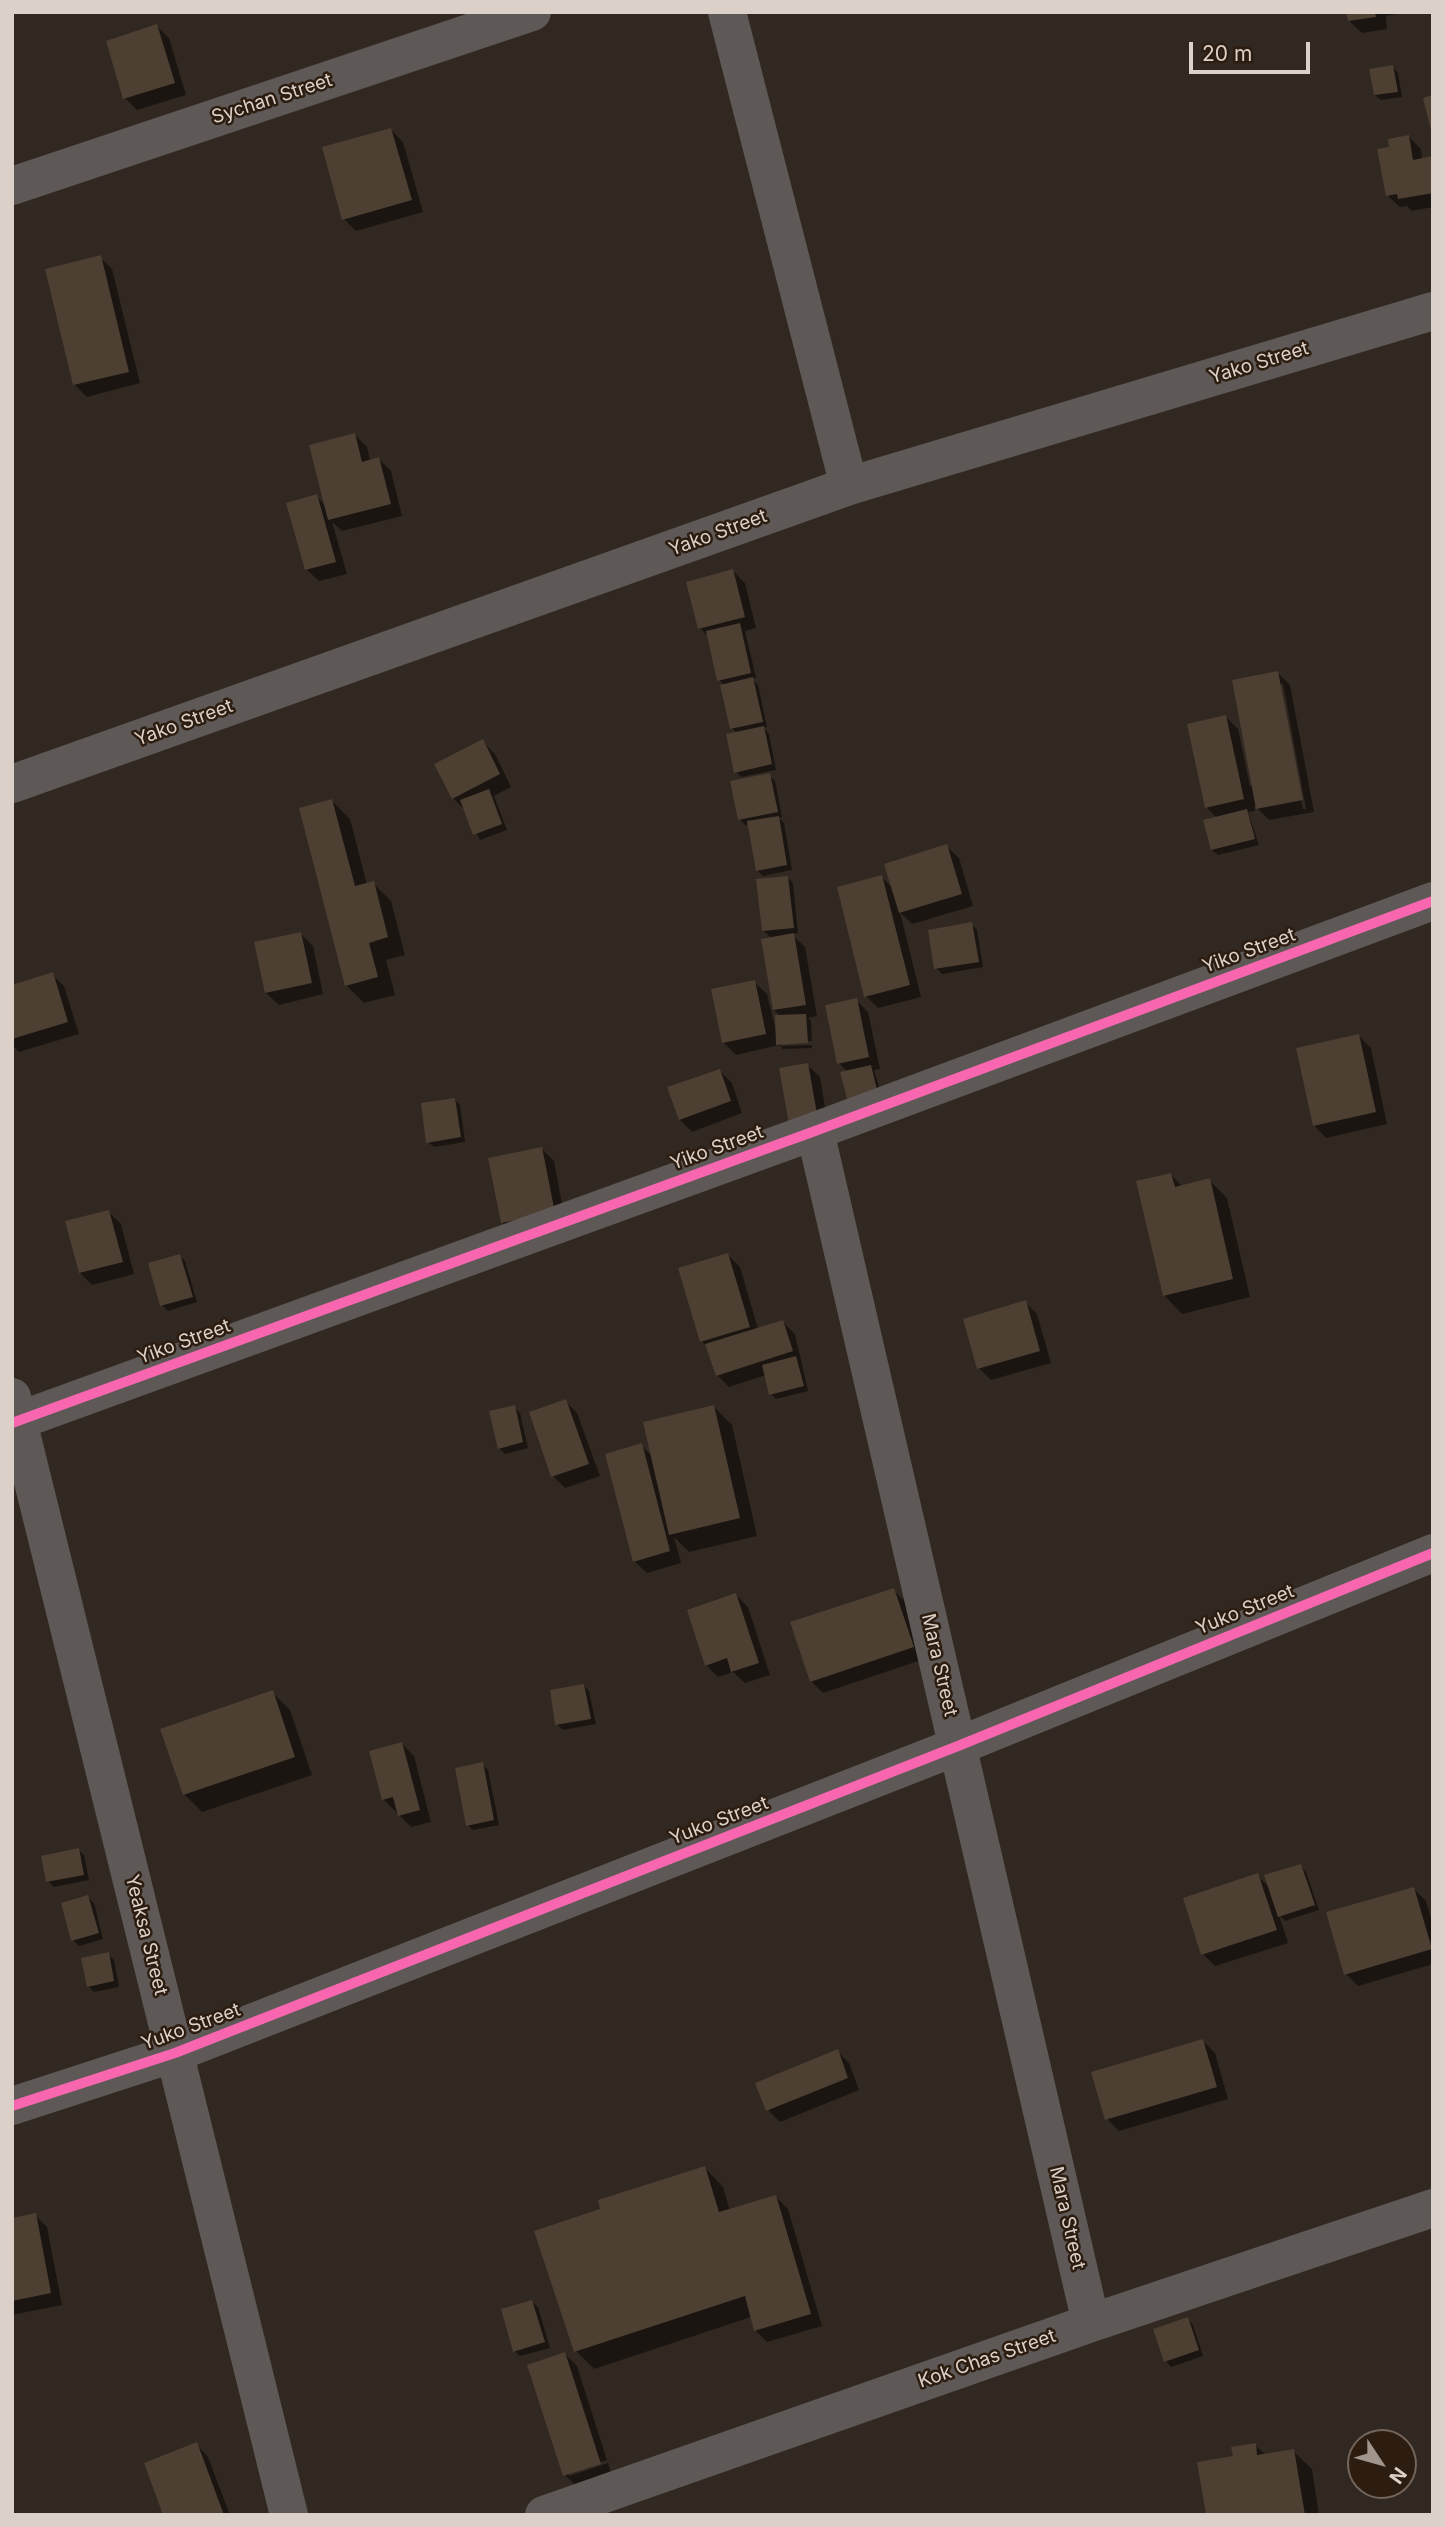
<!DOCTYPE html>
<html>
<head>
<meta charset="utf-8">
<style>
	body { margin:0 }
	#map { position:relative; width:1445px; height:2527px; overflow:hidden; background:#312821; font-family:Inter,sans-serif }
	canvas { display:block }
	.frame { position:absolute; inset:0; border:14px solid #dcd1c9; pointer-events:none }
	.north { position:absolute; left:1347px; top:2429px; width:70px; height:70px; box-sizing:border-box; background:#2d1d11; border:2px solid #73655b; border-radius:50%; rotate:126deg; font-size:19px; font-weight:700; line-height:28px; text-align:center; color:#dcd1c9 }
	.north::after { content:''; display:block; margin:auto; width:24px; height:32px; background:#a0968e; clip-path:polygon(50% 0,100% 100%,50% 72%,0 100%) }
	.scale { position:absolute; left:1189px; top:42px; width:121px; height:32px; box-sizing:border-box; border:4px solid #dcd1c9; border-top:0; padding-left:9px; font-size:21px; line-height:24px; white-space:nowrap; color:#dcd1c9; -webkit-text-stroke:5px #2d1d11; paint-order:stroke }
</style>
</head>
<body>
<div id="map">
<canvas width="1445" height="2527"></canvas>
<div class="frame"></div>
<div class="north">N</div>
<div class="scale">20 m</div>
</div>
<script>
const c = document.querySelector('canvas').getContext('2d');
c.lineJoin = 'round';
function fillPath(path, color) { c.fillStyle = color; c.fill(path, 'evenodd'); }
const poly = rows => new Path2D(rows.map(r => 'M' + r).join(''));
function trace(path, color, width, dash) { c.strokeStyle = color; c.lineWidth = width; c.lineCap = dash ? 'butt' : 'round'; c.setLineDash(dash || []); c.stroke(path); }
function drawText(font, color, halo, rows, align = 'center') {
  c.font = font + ' Inter,sans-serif'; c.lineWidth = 5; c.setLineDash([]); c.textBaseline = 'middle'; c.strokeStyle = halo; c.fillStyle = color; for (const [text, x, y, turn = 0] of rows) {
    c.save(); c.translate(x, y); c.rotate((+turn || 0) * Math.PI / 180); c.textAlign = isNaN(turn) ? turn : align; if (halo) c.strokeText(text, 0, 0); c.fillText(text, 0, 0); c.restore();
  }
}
fillPath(poly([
	[1348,12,1407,12,1386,16,1387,29,1362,33,1349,21],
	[157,26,169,38,186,95,137,110,125,98],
	[1393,67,1398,73,1402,97,1381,100,1375,95],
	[391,130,403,142,423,212,356,231,344,219],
	[1409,137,1421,149,1422,160,1433,158,1433,207,1412,211,1407,206,1400,207,1387,195,1391,149],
	[100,257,112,269,140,383,87,397,75,385],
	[355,435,367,447,370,461,379,459,391,471,402,516,342,531,332,522,347,574,319,581,306,569,316,496,326,506],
	[733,571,745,583,756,628,745,631,756,678,752,679,758,685,767,727,764,728,769,734,776,770,741,777,736,772,737,733,732,728,724,685,719,680,710,638,700,628],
	[1278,673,1290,685,1314,812,1269,820,1254,805,1255,811,1248,812,1259,845,1218,855,1212,850,1217,818,1206,807,1226,717,1238,729,1250,786,1253,785],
	[1279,684,1283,684,1306,809,1303,809],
	[483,742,495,754,511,787,494,796,507,830,480,840,465,810,453,798],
	[769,775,775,781,782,817,779,818,784,823,792,870,763,876,757,870,749,824,745,825,740,819],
	[332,801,350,819,367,885,373,883,391,901,405,955,386,960,395,995,364,1003,346,985],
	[946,846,959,858,973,906,912,924,900,912,921,997,878,1008,866,996,882,877,893,889],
	[787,877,793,883,798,933,792,934,805,947,817,1016,808,1018,811,1021,812,1041,781,1043,781,1046,812,1045,812,1048,783,1049,779,1045,736,1055,724,1043,754,982,767,994,777,1035,781,1017,774,1010,772,939,764,931],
	[971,924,977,930,983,967,942,974,936,968],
	[301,934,313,946,323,994,279,1005,266,993],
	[52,974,64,986,79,1034,19,1052,12,1045,12,986],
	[856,1000,868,1012,880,1069,874,1070,886,1111,839,1063],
	[1359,1036,1371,1048,1387,1124,1326,1138,1314,1125],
	[807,1065,820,1077,830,1137,804,1142],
	[720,1071,732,1083,742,1113,692,1132,680,1120],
	[454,1099,460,1105,465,1142,434,1147,428,1142],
	[542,1149,554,1161,566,1225,515,1235,503,1223],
	[1171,1175,1182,1186,1209,1180,1227,1198,1250,1297,1182,1314,1164,1295],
	[109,1212,121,1224,134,1274,92,1285,80,1273],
	[728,1255,740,1267,758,1329,783,1322,795,1334,808,1391,776,1399,771,1394,766,1375,729,1387,717,1375,708,1348,702,1341],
	[180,1256,185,1261,197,1302,168,1311,162,1305],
	[1025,1302,1037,1314,1051,1363,991,1380,979,1368],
	[565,1401,577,1413,600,1476,565,1488,553,1476],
	[514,1407,520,1413,528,1448,505,1454,499,1448],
	[714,1407,732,1425,757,1536,689,1552,674,1537,681,1563,647,1573,634,1561,641,1445,653,1457],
	[893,1590,906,1602,924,1659,823,1693,811,1681],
	[736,1595,748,1607,770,1675,745,1683,733,1672,718,1677,706,1665],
	[584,1685,589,1691,596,1724,563,1730,557,1724],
	[272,1692,290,1710,312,1775,202,1812,184,1794],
	[402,1744,414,1756,431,1822,411,1827,383,1799],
	[482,1764,488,1770,499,1825,473,1830,468,1825],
	[78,1850,84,1855,89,1880,54,1887,48,1881],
	[1301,1866,1306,1872,1319,1910,1285,1921,1279,1915,1288,1943,1215,1966,1203,1954,1185,1899,1257,1875,1270,1888],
	[1414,1889,1426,1901,1433,1925,1433,1964,1358,1986,1346,1974],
	[88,1897,94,1903,103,1939,79,1946,73,1940],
	[108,1954,114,1960,119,1987,94,1992,88,1986],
	[1203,2041,1215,2053,1228,2099,1119,2131,1107,2119],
	[837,2051,849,2063,859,2090,780,2122,768,2110],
	[705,2168,723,2187,730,2211,776,2197,788,2209,822,2326,767,2342,755,2330,751,2317,594,2369,576,2351,602,2210],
	[35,2215,47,2227,62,2305,12,2315,12,2219],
	[532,2302,538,2307,550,2348,520,2356,514,2351],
	[1188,2319,1193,2325,1203,2356,1171,2367,1166,2361],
	[565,2354,577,2366,607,2460,569,2472,569,2476,608,2463,612,2476,577,2487,565,2475],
	[196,2444,208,2457,230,2515,165,2515],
	[1255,2445,1266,2455,1293,2451,1312,2469,1319,2515,1208,2515,1236,2458]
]), '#0007');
fillPath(poly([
	[1346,12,1375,12,1376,17,1348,21],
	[157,24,175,83,123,99,106,41],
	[1393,65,1398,92,1374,95,1369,69],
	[1433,95,1433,134,1432,134,1423,98],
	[391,128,412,200,342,220,322,147],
	[1409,135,1413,160,1433,156,1433,193,1398,199,1397,194,1386,196,1377,149,1389,147,1388,139],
	[101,255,129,372,73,385,45,269],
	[355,433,362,462,379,457,391,504,328,520,309,445],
	[317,494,336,562,305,570,286,503],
	[733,569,745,617,698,629,686,582],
	[740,623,751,673,717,681,706,631],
	[1278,671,1303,800,1256,809,1232,680],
	[753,677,763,722,730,729,720,685],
	[1226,715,1244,799,1205,808,1187,724],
	[764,726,772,764,734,773,726,734],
	[483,739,500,774,452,799,434,764],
	[770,773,778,812,738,820,730,781],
	[489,789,502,824,473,835,460,800],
	[332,799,355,886,374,881,388,937,369,943,378,977,345,986,299,808],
	[1247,809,1255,839,1211,850,1203,820],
	[779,816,787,865,756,871,747,821],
	[947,844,962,894,899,913,884,864],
	[882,875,910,985,864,997,837,887],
	[788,876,794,928,762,931,756,879],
	[972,922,979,962,934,969,928,930],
	[301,932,312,983,265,993,254,942],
	[794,933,806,1005,773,1010,761,939],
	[53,972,68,1022,12,1039,12,985],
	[755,980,766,1034,722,1043,711,989],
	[857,998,869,1057,837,1064,825,1005],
	[806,1014,808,1043,776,1045,775,1015],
	[1359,1034,1376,1112,1313,1126,1296,1048],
	[808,1063,819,1125,790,1130,779,1068],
	[871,1065,881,1106,851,1114,840,1072],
	[720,1069,731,1101,679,1120,667,1087],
	[455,1098,461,1137,426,1143,421,1103],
	[542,1147,555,1213,501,1223,488,1158],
	[1171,1173,1175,1187,1210,1178,1233,1279,1163,1296,1136,1181],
	[109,1210,123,1262,79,1273,65,1221],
	[728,1253,750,1327,700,1342,678,1268],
	[180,1254,193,1297,160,1306,148,1263],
	[1026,1300,1040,1351,977,1369,963,1319],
	[783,1320,793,1351,716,1376,705,1344],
	[796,1356,804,1386,769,1395,762,1365],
	[566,1399,589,1464,551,1477,529,1412],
	[515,1405,523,1442,498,1449,489,1411],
	[714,1405,740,1518,669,1535,643,1422],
	[642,1443,670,1551,633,1562,605,1454],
	[894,1588,914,1647,810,1682,790,1622],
	[736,1593,759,1663,731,1672,727,1658,705,1666,687,1610],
	[584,1684,591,1719,555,1725,550,1690],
	[273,1690,295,1757,183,1795,160,1729],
	[402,1742,420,1810,398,1816,393,1797,382,1800,369,1751],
	[483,1762,494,1820,466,1826,455,1768],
	[79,1848,84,1875,46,1882,41,1856],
	[1301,1864,1315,1905,1278,1917,1264,1875],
	[1258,1873,1277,1930,1201,1955,1183,1898],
	[1414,1887,1432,1949,1344,1975,1326,1912],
	[88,1895,99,1933,71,1941,61,1903],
	[109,1952,114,1981,87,1987,81,1958],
	[1203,2039,1217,2087,1105,2120,1091,2072],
	[838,2049,848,2078,766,2111,755,2083],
	[705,2166,719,2212,776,2195,811,2314,754,2331,745,2296,574,2352,534,2231,600,2209,598,2200],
	[36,2213,51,2293,12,2301,12,2218],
	[532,2300,545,2342,513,2352,501,2309],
	[1188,2317,1199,2350,1164,2362,1153,2329],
	[565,2352,601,2464,563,2476,527,2365],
	[197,2442,224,2515,163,2515,144,2463],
	[1256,2443,1257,2455,1294,2449,1305,2515,1206,2515,1197,2462,1233,2456,1231,2447]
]), '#4e3f33');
trace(poly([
	[727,12,849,486],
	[12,186,532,12],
	[12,784,849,486,1433,311],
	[815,1131,1091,2323],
	[12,1397,289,2515],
	[12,1423,815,1131,1433,901],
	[12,2106,175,2053,958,1746,1433,1553],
	[544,2515,1091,2323,1433,2208]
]), '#5e5957', 38);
trace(poly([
	[12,1423,815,1131,1433,901],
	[12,2106,175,2053,958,1746,1433,1553]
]), '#f766af', 10);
drawText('19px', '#dcd1c9', '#2d1d11', [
	["Sychan Street",272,99,-18],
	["Yako Street",1259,363,-17],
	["Yako Street",718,533,-20],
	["Yako Street",184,723,-20],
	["Yiko Street",1249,951,-20],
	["Yiko Street",717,1148,-20],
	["Yiko Street",184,1342,-20],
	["Yuko Street",1245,1610,-22],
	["Mara Street",939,1665,77],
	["Yuko Street",719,1821,-21],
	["Yeaksa Street",146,1935,76],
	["Yuko Street",191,2027,-20],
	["Mara Street",1067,2218,77],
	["Kok Chas Street",987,2359,-19]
]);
</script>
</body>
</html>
